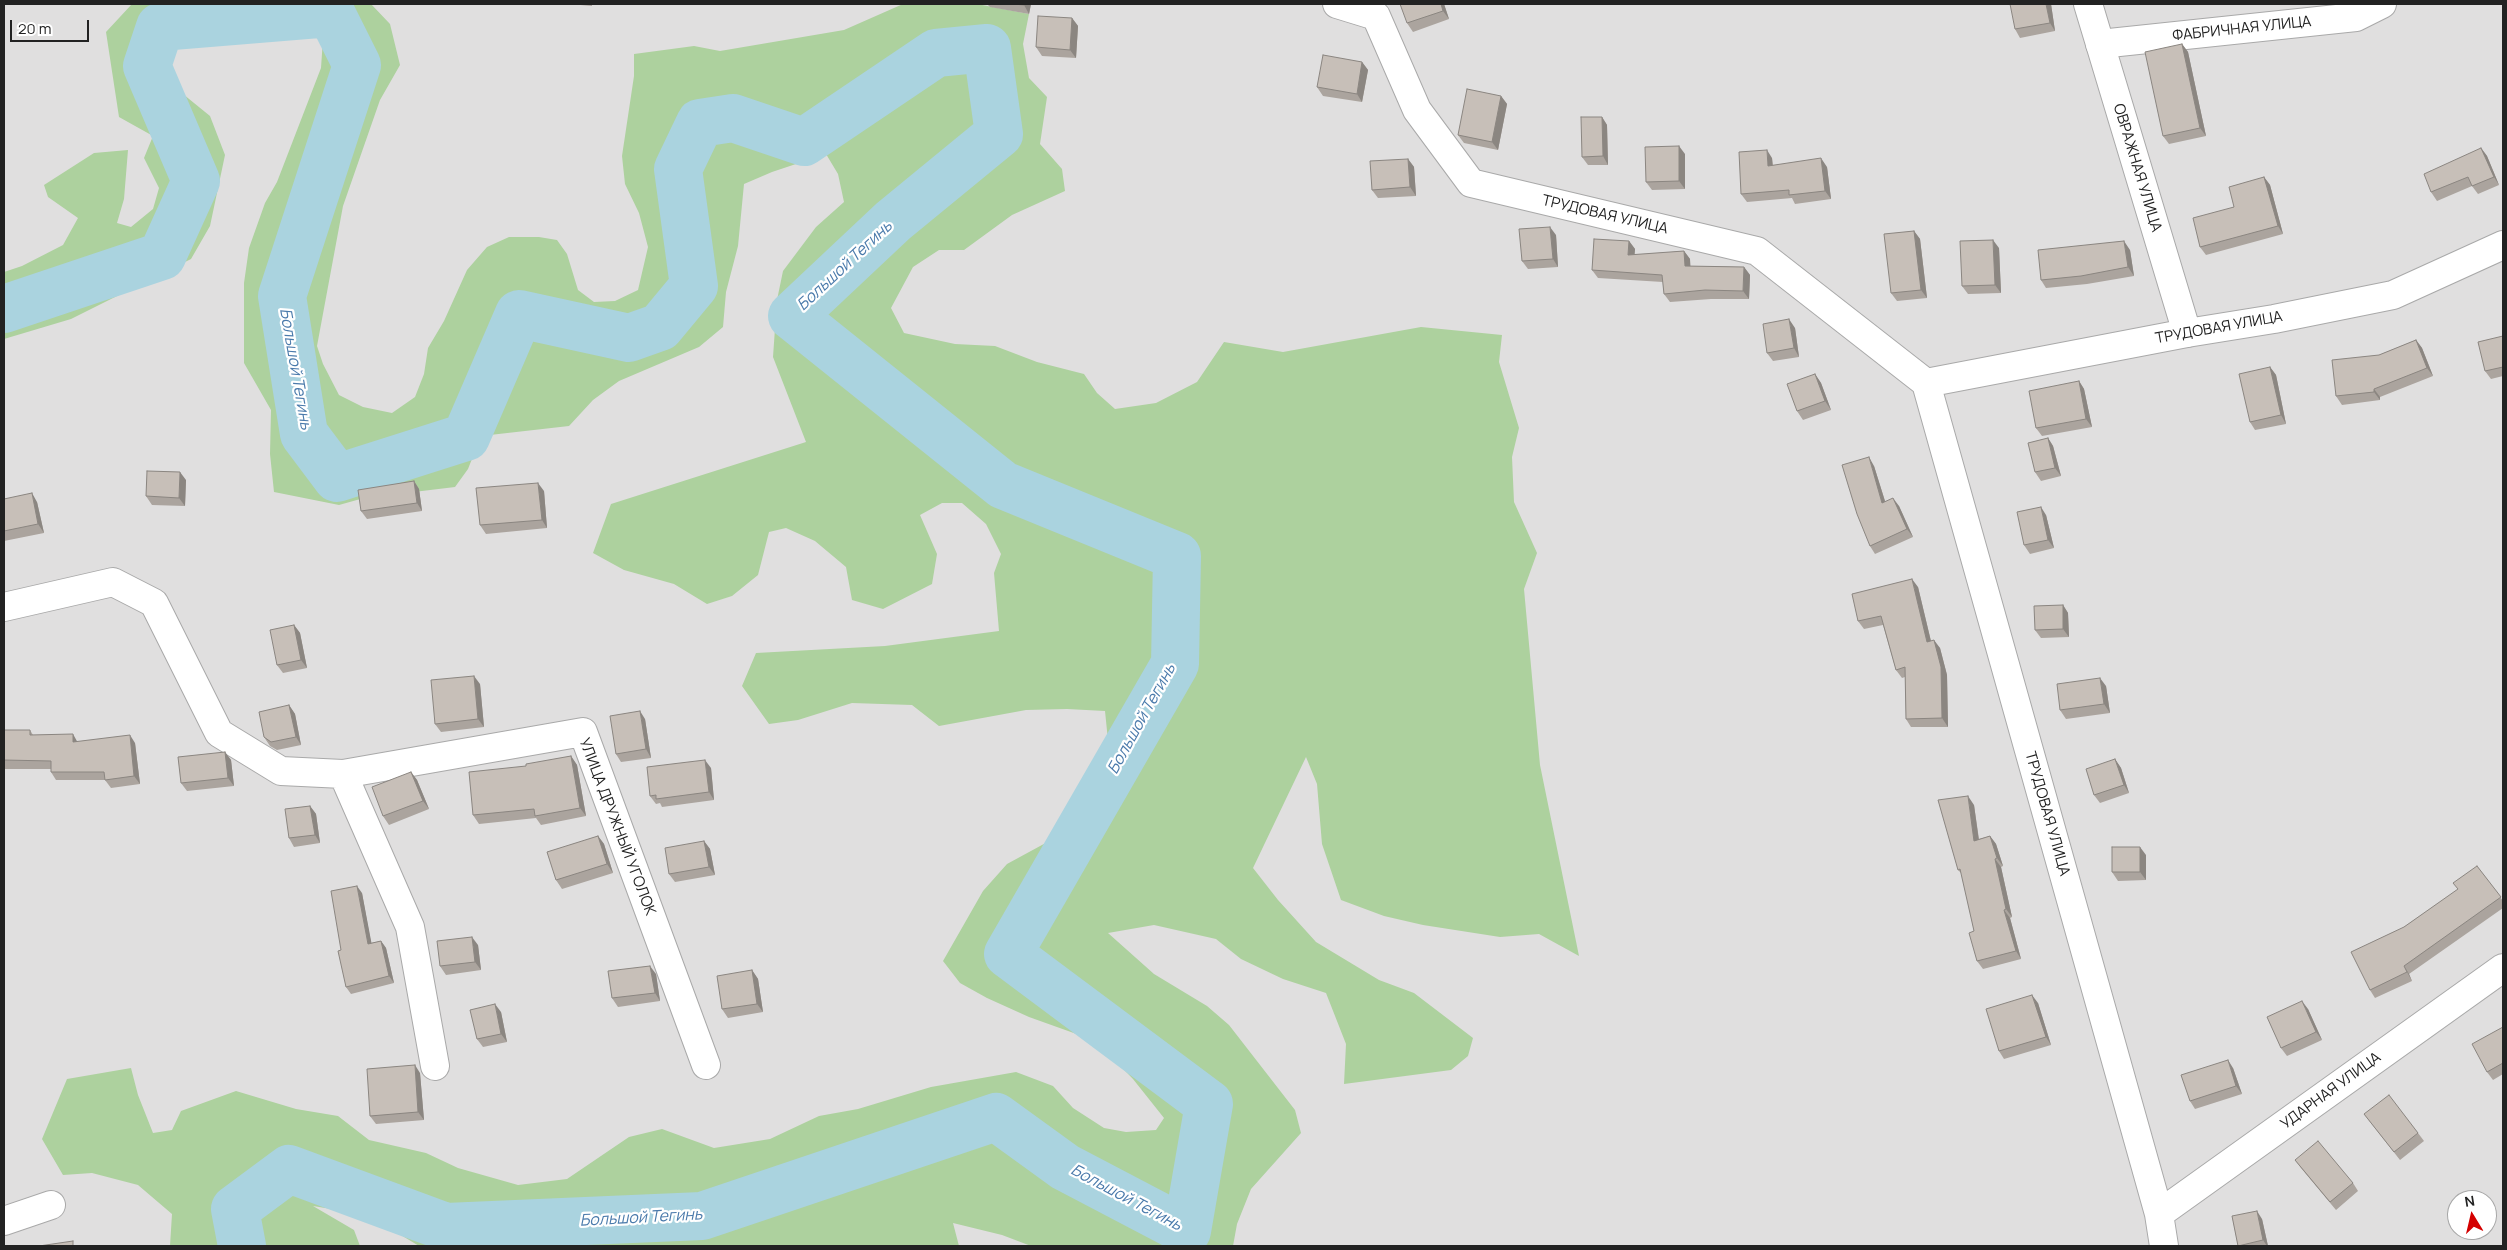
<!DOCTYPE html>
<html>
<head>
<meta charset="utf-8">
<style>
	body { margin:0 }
	#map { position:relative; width:2507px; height:1250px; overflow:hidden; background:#f2efe9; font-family:Manrope,sans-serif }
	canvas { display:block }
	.frame { position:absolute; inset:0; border:5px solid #222; pointer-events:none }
	.north { position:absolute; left:2447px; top:1190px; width:50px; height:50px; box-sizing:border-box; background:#fff; border:1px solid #a7a7a7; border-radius:50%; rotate:351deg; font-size:14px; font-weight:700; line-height:20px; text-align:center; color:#222 }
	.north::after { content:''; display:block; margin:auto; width:18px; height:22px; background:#d40000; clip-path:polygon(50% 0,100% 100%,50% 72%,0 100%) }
	.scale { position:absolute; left:10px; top:20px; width:79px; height:22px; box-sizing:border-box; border:2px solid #222; border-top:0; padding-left:6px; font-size:15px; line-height:18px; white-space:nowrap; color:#222; -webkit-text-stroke:4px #fff; paint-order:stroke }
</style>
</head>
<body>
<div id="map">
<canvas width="2507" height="1250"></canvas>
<div class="frame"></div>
<div class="north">N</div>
<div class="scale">20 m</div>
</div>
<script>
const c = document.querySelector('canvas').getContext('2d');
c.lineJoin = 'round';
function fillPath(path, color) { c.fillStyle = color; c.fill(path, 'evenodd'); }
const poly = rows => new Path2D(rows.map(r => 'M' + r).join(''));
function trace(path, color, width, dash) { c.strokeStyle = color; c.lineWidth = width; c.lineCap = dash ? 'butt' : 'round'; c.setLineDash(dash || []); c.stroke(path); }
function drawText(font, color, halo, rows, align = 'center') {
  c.font = font + ' Manrope,sans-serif'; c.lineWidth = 4.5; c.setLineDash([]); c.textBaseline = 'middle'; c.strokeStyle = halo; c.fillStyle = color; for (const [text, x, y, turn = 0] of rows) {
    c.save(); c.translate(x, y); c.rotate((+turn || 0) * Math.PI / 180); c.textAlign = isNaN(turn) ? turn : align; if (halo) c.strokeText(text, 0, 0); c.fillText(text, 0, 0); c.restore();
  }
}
fillPath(poly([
	[4,4,2503,4,2503,1246,4,1246],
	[2457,1200,2487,1200,2487,1230,2457,1230]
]), '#e0dfdf');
fillPath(poly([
	[132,4,371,4,390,24,400,65,380,100,343,206,317,346,323,364,339,395,363,407,392,413,415,397,424,374,428,348,444,321,467,270,487,247,509,237,539,237,557,240,567,254,578,290,594,302,615,301,638,290,648,247,639,213,625,184,622,156,634,76,634,54,694,46,720,51,844,30,903,4,977,4,1029,14,1023,44,1029,78,1047,97,1040,144,1062,169,1065,191,1012,215,964,250,939,250,913,267,891,308,904,333,955,344,995,346,1037,362,1084,374,1097,393,1115,409,1156,403,1197,382,1224,342,1283,352,1421,327,1502,335,1499,362,1519,428,1512,457,1514,502,1537,553,1524,589,1540,765,1579,956,1539,934,1500,937,1423,925,1384,916,1341,900,1322,844,1317,784,1306,757,1253,868,1278,900,1316,942,1379,980,1414,993,1473,1038,1468,1056,1451,1070,1344,1084,1346,1044,1326,993,1283,979,1241,959,1216,939,1154,925,1108,933,1154,974,1207,1006,1229,1025,1295,1110,1301,1133,1251,1189,1237,1224,1233,1246,1031,1246,1002,1235,953,1223,959,1246,576,1246,575,1244,565,1246,419,1246,368,1215,313,1206,354,1230,360,1246,170,1246,172,1214,138,1185,92,1173,63,1175,42,1139,67,1079,131,1068,138,1095,153,1133,172,1130,181,1111,236,1091,296,1109,338,1116,369,1140,426,1153,458,1168,518,1185,567,1179,629,1137,662,1129,714,1148,770,1139,819,1116,858,1109,931,1087,1016,1072,1053,1086,1073,1108,1104,1128,1126,1132,1156,1130,1164,1118,1133,1079,1096,1041,1029,1017,987,998,960,983,943,961,983,891,1007,864,1053,839,1072,814,1088,782,1110,760,1105,711,1067,709,1026,710,939,726,912,705,852,703,798,720,769,724,742,686,756,653,885,646,999,631,994,573,1001,554,986,524,962,503,942,503,920,515,937,554,932,584,883,609,852,600,846,567,815,541,786,528,769,532,758,575,732,596,707,604,674,584,624,570,593,553,611,504,806,442,773,357,777,300,783,271,816,227,844,202,838,174,826,154,772,172,744,184,738,246,726,292,723,327,699,347,619,381,593,400,569,426,481,436,468,469,455,487,364,498,339,505,274,492,270,454,271,410,244,363,244,283,249,248,265,203,277,182,321,68,324,24,229,32,195,38,169,53,162,77,210,116,225,155,210,226,191,259,71,319,4,339,4,272,22,266,63,245,78,218,48,197,44,185,94,153,128,150,124,199,117,223,131,227,153,209,159,188,144,158,153,136,119,117,106,32]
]), '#add19e');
trace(poly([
	[4,309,162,256,196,181,147,66,160,27,331,13,357,65,282,296,304,434,337,478,466,437,519,314,629,338,660,327,694,286,678,169,700,123,733,118,804,142,936,53,987,48,999,134,893,221,792,316,1003,485,1177,556,1175,664,1008,954,1209,1104,1187,1231,1065,1167,996,1117,702,1216,446,1227,289,1169,235,1209,242,1246]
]), '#aad3df', 48);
const minor = poly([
	[1337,4,1376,16,1417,110,1471,183,1757,251,1926,383,2159,1214,2164,1246],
	[2100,44,2356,17,2382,4],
	[1926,383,2187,333],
	[4,607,113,582,154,603,219,733,281,771,343,774,583,732,706,1065],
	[343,774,410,927,435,1066],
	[2159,1214,2503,968],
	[4,1221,51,1205]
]);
const tertiary = poly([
	[2088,4,2187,333,2274,319,2393,295,2503,245]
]);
trace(minor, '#a9a9a9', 30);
trace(tertiary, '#a9a9a9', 30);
trace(minor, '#fff', 28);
trace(tertiary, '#fff', 28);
fillPath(poly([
	[569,4,592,4,592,6],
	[987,4,1031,4,1029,14,990,7],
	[1444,4,1449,19,1413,32,1407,23],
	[2051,4,2055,31,2020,38,2015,29],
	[1072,18,1078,26,1076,58,1042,56,1036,47],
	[2182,44,2188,52,2206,136,2169,144,2163,136],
	[1362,62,1368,70,1362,102,1323,96,1317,87],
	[1501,96,1507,104,1498,150,1464,143,1458,135],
	[1602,117,1607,125,1608,165,1588,165,1582,157],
	[2481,148,2487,156,2499,185,2478,194,2472,186,2437,201,2431,192],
	[1685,154,1685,189,1652,190,1646,182],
	[1772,158,1773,165,1827,167,1831,199,1795,204,1792,198,1747,202,1741,194],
	[1408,159,1414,167,1416,196,1378,198,1372,190],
	[2264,177,2270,185,2283,234,2206,255,2200,247,2234,207],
	[1914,231,1920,239,1927,298,1897,301,1891,293],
	[1556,235,1558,267,1528,269,1522,261],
	[1629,241,1635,249,1634,255,1684,251,1690,259,1690,266,1744,267,1750,275,1749,299,1711,299,1670,302,1664,294,1663,282,1598,278,1592,270],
	[1999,248,2001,293,1968,294,1962,286],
	[2130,250,2134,276,2087,284,2046,288,2041,280],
	[1795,328,1799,357,1773,361,1767,353],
	[2503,336,2503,376,2491,379,2485,371],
	[2416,340,2422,348,2433,376,2380,397,2380,400,2342,405,2336,396,2379,355],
	[2270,367,2276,375,2286,424,2255,430,2250,422],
	[1815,374,1821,383,1831,410,1803,420,1797,411],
	[2079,381,2084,389,2092,427,2042,436,2036,428],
	[2048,438,2053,446,2061,476,2041,481,2035,472],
	[1874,466,1885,501,1899,506,1913,537,1875,554,1870,546],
	[186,480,185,506,152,505,146,496],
	[414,481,419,489,422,511,367,519,361,511],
	[544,491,547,528,486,534,480,525],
	[4,499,37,502,44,533,4,541],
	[2046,515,2054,548,2030,554,2024,545],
	[1918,587,1931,641,1940,648,1947,675,1948,727,1911,727,1906,719,1905,677,1902,678,1896,670,1883,625,1864,629,1858,621],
	[2063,605,2068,613,2069,637,2041,638,2035,630],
	[294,625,300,633,307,668,283,673,277,665],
	[480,684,484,727,441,732,435,724],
	[2106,686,2110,713,2066,719,2060,710],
	[289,705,295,714,301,745,277,750,270,746,264,737],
	[645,719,651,758,621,762,616,754],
	[4,730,30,730,33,735,78,742,135,743,140,784,111,788,105,780,56,780,51,772,51,769,4,769],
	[225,752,231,760,234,786,187,791,181,783],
	[571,756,577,765,586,816,541,825,536,818,479,824,473,815,526,766],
	[2115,759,2121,768,2129,793,2100,803,2094,795],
	[711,768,714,800,662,807,660,803,656,804,650,796],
	[411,772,417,780,429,809,389,825,383,816],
	[1974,805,1979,839,1990,836,1996,844,2003,866,2001,867,2012,917,2010,918,2021,959,1983,969,1977,961,1974,931,1962,874,1958,870],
	[310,806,316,814,320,843,294,847,289,838],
	[598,836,604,844,613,873,562,889,556,880],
	[704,841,710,849,715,875,675,882,669,874],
	[2146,855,2146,880,2118,881,2112,872],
	[2477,866,2503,901,2503,908,2409,974,2412,981,2375,998,2370,990,2404,927,2458,890],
	[362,893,371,943,381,941,386,948,394,983,351,994,346,987,341,950],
	[478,945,481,970,446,975,440,966],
	[752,970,758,979,763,1012,728,1018,722,1009],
	[656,974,660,1001,618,1007,612,998],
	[2038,1003,2051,1045,2004,1059,1999,1051],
	[2308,1009,2322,1040,2287,1056,2281,1048],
	[501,1012,507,1042,483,1047,477,1039],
	[2503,1027,2503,1074,2493,1080,2487,1072],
	[2233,1068,2242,1094,2195,1109,2190,1101],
	[420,1073,424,1120,376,1124,370,1116],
	[2364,1114,2418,1133,2424,1141,2400,1160],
	[2295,1160,2353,1183,2358,1191,2336,1210,2301,1168],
	[2232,1216,2262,1219,2268,1246,2238,1246]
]), '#aba49e');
fillPath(poly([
	[1024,4,1031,4,1029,14,1024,5],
	[1441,4,1444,4,1449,19,1443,11],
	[2046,4,2051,4,2055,31,2050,23],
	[1072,18,1078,26,1076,58,1070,50],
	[2182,44,2188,52,2206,136,2200,128],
	[1362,62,1368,70,1362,102,1357,94],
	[1501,96,1507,104,1498,150,1492,142],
	[1602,117,1607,125,1608,165,1603,156],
	[1679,146,1685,154,1685,189,1679,181],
	[2481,148,2487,156,2499,185,2494,177],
	[1767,150,1772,158,1773,174,1768,166],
	[1821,158,1827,167,1831,199,1825,191],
	[1408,159,1414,167,1416,196,1410,187],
	[2264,177,2270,185,2283,234,2278,226],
	[1550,227,1556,235,1558,267,1553,259],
	[1914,231,1920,239,1927,298,1921,290],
	[1993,240,1999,248,2001,293,1995,285],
	[1629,241,1635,249,1634,264,1628,255],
	[2124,241,2130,250,2134,276,2128,267],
	[1684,251,1690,259,1691,274,1685,266],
	[1744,267,1750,275,1749,299,1743,291],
	[1789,319,1795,328,1799,357,1794,348],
	[2416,340,2422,348,2433,376,2427,368],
	[2270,367,2276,375,2286,424,2281,415],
	[1815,374,1821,383,1831,410,1825,401],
	[2079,381,2084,389,2092,427,2086,419],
	[2374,389,2380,397,2380,400,2374,392],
	[2048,438,2053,446,2061,476,2055,468],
	[1869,457,1874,466,1888,511,1882,503],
	[180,472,186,480,185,506,179,498],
	[414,481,419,489,422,511,417,503],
	[538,483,544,491,547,528,542,520],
	[32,493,37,502,44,533,38,524],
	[1893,498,1899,506,1913,537,1907,529],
	[2041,507,2046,515,2054,548,2048,540],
	[1912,579,1918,587,1933,650,1927,642],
	[2063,605,2068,613,2069,637,2063,629],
	[294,625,300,633,307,668,301,660],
	[1934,640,1940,648,1947,675,1948,727,1942,718],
	[474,676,480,684,484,727,478,719],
	[2100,678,2106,686,2110,713,2104,704],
	[289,705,295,714,301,745,296,737],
	[640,711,645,719,651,758,646,749],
	[73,734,78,743,73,742],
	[130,735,135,743,140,784,134,776],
	[225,752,231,760,234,786,228,778],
	[571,756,577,765,586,816,580,808],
	[2115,759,2121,768,2129,793,2124,785],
	[705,760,711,768,714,800,709,792],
	[411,772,417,780,429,809,423,801],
	[1968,796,1974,805,1980,849,1974,841],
	[310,806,316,814,320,843,315,835],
	[598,836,604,844,613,873,607,864],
	[1990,836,1996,844,2003,866,1997,858],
	[704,841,710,849,715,875,709,867],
	[2140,847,2146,855,2146,880,2140,872],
	[1995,859,2001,867,2012,917,2006,909],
	[357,886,362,893,373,951,368,944],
	[2004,910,2010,918,2021,959,2016,951],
	[472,937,478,945,481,970,475,962],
	[381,941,386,948,394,983,389,976],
	[650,966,656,974,660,1001,655,993],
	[2404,966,2409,974,2412,981,2407,972],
	[752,970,758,979,763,1012,757,1004],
	[2032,995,2038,1003,2051,1045,2046,1037],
	[2302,1001,2308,1009,2322,1040,2316,1032],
	[495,1004,501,1012,507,1042,501,1034],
	[2228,1060,2233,1068,2242,1094,2236,1086],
	[415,1065,420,1073,424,1120,418,1112],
	[2257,1211,2262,1219,2268,1246,2267,1246,2263,1240]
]), '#8b8681');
const building = poly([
	[1013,4,1024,4,1024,5,1013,4],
	[1400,4,1441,4,1443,11,1407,23,1400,4],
	[2010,4,2046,4,2050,23,2015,29,2010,4],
	[1038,16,1072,18,1070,50,1036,47,1038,16],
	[2182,44,2200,128,2163,136,2145,52,2182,44],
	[1323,55,1362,62,1357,94,1317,87,1323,55],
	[1467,89,1501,96,1492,142,1458,135,1467,89],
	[1581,117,1602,117,1603,156,1582,157,1581,117],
	[1679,146,1679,181,1646,182,1645,147,1679,146],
	[2481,148,2494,177,2472,186,2468,177,2431,192,2424,174,2481,148],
	[1767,150,1768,166,1821,158,1825,191,1789,195,1789,190,1741,194,1739,152,1767,150],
	[1408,159,1410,187,1372,190,1370,161,1408,159],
	[2264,177,2278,226,2200,247,2193,218,2234,207,2229,187,2264,177],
	[1550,227,1553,259,1522,261,1519,229,1550,227],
	[1914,231,1921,290,1891,293,1884,234,1914,231],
	[1594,239,1629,241,1628,255,1684,251,1685,266,1744,267,1743,291,1705,290,1664,294,1662,275,1592,270,1594,239],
	[1993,240,1995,285,1962,286,1960,241,1993,240],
	[2124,241,2128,267,2081,276,2041,280,2038,250,2124,241],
	[1789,319,1794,348,1767,353,1763,324,1789,319],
	[2503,336,2503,367,2485,371,2478,342,2503,336],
	[2416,340,2427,368,2374,389,2374,392,2336,396,2332,360,2379,355,2416,340],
	[2270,367,2281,415,2250,422,2239,374,2270,367],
	[1815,374,1825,401,1797,411,1787,384,1815,374],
	[2079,381,2086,419,2036,428,2029,391,2079,381],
	[2048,438,2055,468,2035,472,2028,443,2048,438],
	[1869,457,1882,503,1893,498,1907,529,1870,546,1857,514,1842,465,1869,457],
	[147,471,180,472,179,498,146,496,147,471],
	[414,481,417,503,361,511,358,490,414,481],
	[538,483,542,520,480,525,476,488,538,483],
	[32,493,38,524,4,531,4,499,32,493],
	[2041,507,2048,540,2024,545,2017,512,2041,507],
	[1912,579,1927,642,1934,640,1941,667,1942,718,1906,719,1905,667,1896,670,1881,616,1858,621,1852,594,1912,579],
	[2063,605,2063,629,2035,630,2034,606,2063,605],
	[294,625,301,660,277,665,270,630,294,625],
	[474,676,478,719,435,724,431,680,474,676],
	[2100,678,2104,704,2060,710,2057,684,2100,678],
	[289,705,296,737,271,742,264,737,259,712,289,705],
	[640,711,646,749,616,754,610,716,640,711],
	[4,730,30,730,30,735,73,734,73,742,130,735,134,776,105,780,104,772,51,772,51,761,4,760,4,730],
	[225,752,228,778,181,783,178,757,225,752],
	[571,756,580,808,535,816,534,809,473,815,469,772,526,766,526,764,571,756],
	[2115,759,2124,785,2094,795,2086,769,2115,759],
	[705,760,709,792,656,799,656,795,650,796,647,767,705,760],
	[411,772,423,801,383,816,372,787,411,772],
	[1968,796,1974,841,1990,836,1997,858,1995,859,2006,909,2004,910,2016,951,1977,961,1969,933,1974,931,1960,869,1958,870,1938,800,1968,796],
	[310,806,315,835,289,838,285,809,310,806],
	[598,836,607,864,556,880,547,852,598,836],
	[704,841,709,867,669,874,665,848,704,841],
	[2112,847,2140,847,2140,872,2112,872,2112,847],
	[2477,866,2501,897,2404,966,2407,972,2370,990,2351,952,2404,927,2458,889,2453,883,2477,866],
	[357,886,368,944,381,941,389,976,346,987,338,951,341,950,331,891,357,886],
	[472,937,475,962,440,966,437,941,472,937],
	[650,966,655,993,612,998,608,971,650,966],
	[752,970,757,1004,722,1009,717,976,752,970],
	[2032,995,2046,1037,1999,1051,1986,1009,2032,995],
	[2302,1001,2316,1032,2281,1048,2267,1017,2302,1001],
	[495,1004,501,1034,477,1039,470,1010,495,1004],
	[2503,1027,2503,1063,2487,1072,2472,1044,2503,1027],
	[2228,1060,2236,1086,2190,1101,2181,1075,2228,1060],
	[415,1065,418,1112,370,1116,367,1069,415,1065],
	[2389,1095,2418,1133,2394,1152,2364,1114,2389,1095],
	[2318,1141,2353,1183,2330,1202,2295,1160,2318,1141],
	[2257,1211,2263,1240,2238,1246,2232,1216,2257,1211],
	[73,1241,73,1246,39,1246,73,1241]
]);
fillPath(building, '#c7bfb8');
trace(building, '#8b8681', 1);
drawText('15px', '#222', '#fff', [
	["ФАБРИЧНАЯ УЛИЦА",2242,29,-6],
	["ОВРАЖНАЯ УЛИЦА",2137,168,73],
	["ТРУДОВАЯ УЛИЦА",1605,215,13],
	["ТРУДОВАЯ УЛИЦА",2219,328,-10],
	["ТРУДОВАЯ УЛИЦА",2047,814,74],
	["УЛИЦА ДРУЖНЫЙ УГОЛОК",617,827,69],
	["УДАРНАЯ УЛИЦА",2331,1091,-36]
]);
drawText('italic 16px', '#4a7aab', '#fff', [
	["Большой Тегинь",845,266,-43],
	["Большой Тегинь",295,369,80],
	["Большой Тегинь",1142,719,-61],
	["Большой Тегинь",1126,1198,28],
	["Большой Тегинь",641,1218,-3]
]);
</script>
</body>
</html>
